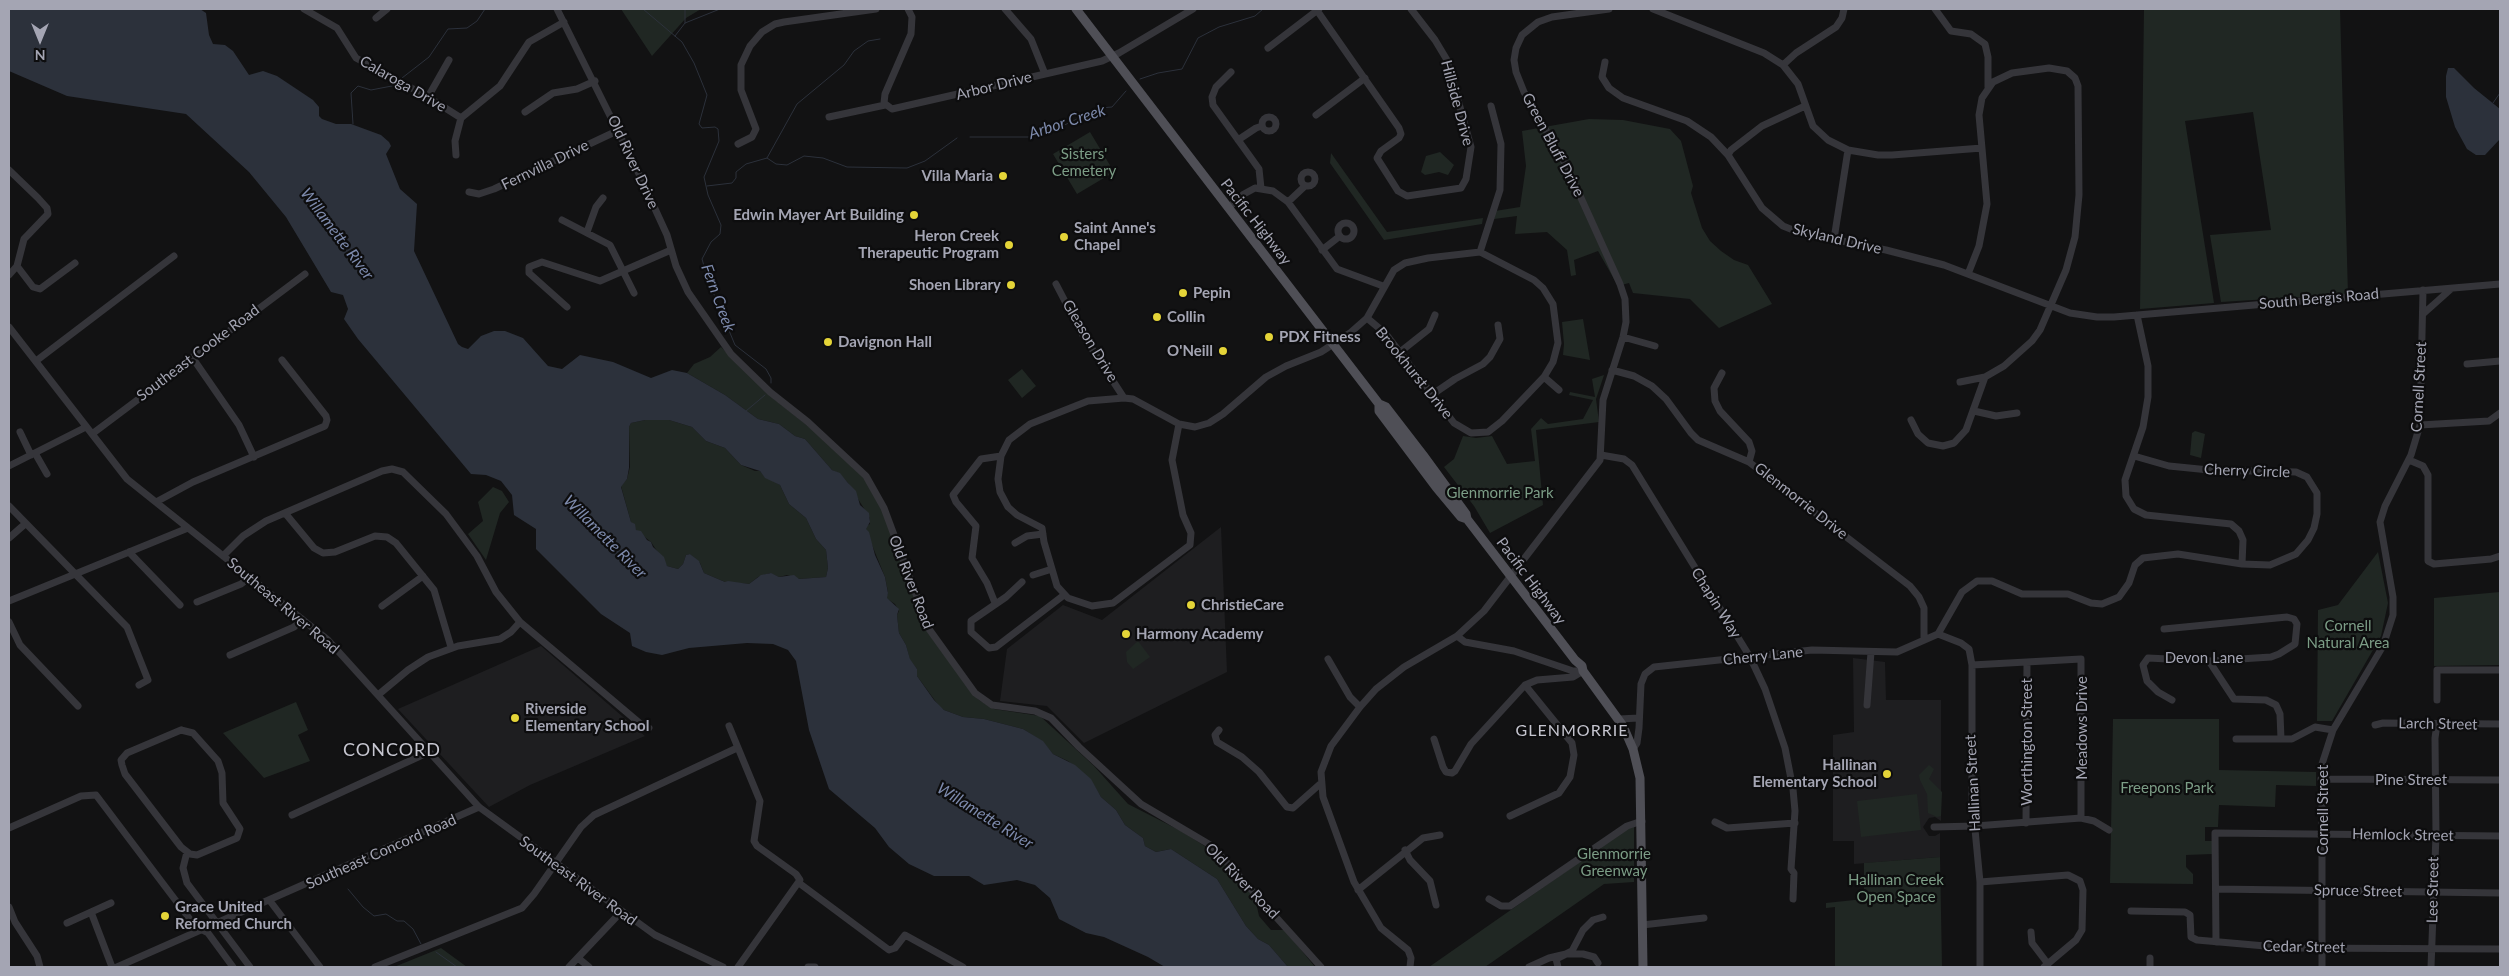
<!DOCTYPE html>
<html>
<head>
<meta charset="utf-8">
<style>
	body { margin:0 }
	#map { position:relative; width:2509px; height:976px; overflow:hidden; background:#121213; font-family:Lato,sans-serif }
	canvas { display:block }
	.frame { position:absolute; inset:0; border:10px solid #a4a5b3; pointer-events:none }
	.north { position:absolute; left:15px; top:15px; width:50px; height:50px; -webkit-text-stroke:4px #0d0d0e; paint-order:stroke; rotate:180deg; font-size:14px; font-weight:700; line-height:20px; text-align:center; color:#a4a5b3 }
	.north::after { content:''; display:block; margin:auto; width:18px; height:22px; background:#a4a5b3; clip-path:polygon(50% 0,100% 100%,50% 72%,0 100%) }
</style>
</head>
<body>
<div id="map">
<canvas width="2509" height="976"></canvas>
<div class="frame"></div>
<div class="north">N</div>
</div>
<script>
const c = document.querySelector('canvas').getContext('2d');
c.lineJoin = 'round';
function fillPath(path, color) { c.fillStyle = color; c.fill(path, 'evenodd'); }
const poly = rows => new Path2D(rows.map(r => 'M' + r).join(''));
function trace(path, color, width, dash) { c.strokeStyle = color; c.lineWidth = width; c.lineCap = dash ? 'butt' : 'round'; c.setLineDash(dash || []); c.stroke(path); }
function drawText(font, color, halo, rows, align = 'center') {
  c.font = font + ' Lato,sans-serif'; c.lineWidth = 4.5; c.setLineDash([]); c.textBaseline = 'middle'; c.strokeStyle = halo; c.fillStyle = color; for (const [text, x, y, turn = 0] of rows) {
    c.save(); c.translate(x, y); c.rotate((+turn || 0) * Math.PI / 180); c.textAlign = isNaN(turn) ? turn : align; if (halo) c.strokeText(text, 0, 0); c.fillText(text, 0, 0); c.restore();
  }
}
fillPath(poly([
	[1221,527,1227,672,1084,743,1047,706,1000,701,1007,649,1063,605,1102,620],
	[541,646,645,736,530,785,489,807,398,709],
	[1853,658,1885,662,1886,700,1941,700,1941,821,1935,817,1929,818,1923,827,1929,836,1935,836,1940,833,1940,857,1854,864,1854,841,1833,841,1833,735,1854,732]
]), '#1e1e20');
fillPath(poly([
	[621,9,701,9,686,18,652,56],
	[2144,9,2340,9,2348,294,2221,302,2210,235,2271,230,2253,112,2185,121,2214,303,2140,309],
	[1589,119,1623,120,1670,129,1681,141,1693,186,1691,193,1702,228,1710,241,1721,251,1734,260,1748,265,1772,304,1719,328,1690,299,1633,293,1629,283,1618,286,1598,251,1574,260,1576,275,1571,276,1567,250,1547,232,1515,234,1517,216,1494,219,1495,211,1520,207,1526,166,1522,131],
	[1090,132,1114,172,1077,194,1053,154],
	[1440,152,1454,165,1448,175,1439,172,1425,175,1421,172,1426,156],
	[1331,153,1387,232,1483,218,1482,224,1384,240,1330,163],
	[1583,319,1590,360,1563,355,1564,344,1562,322],
	[721,347,774,399,814,431,865,479,881,507,920,611,968,687,979,700,994,709,1040,716,1094,766,1128,804,1181,831,1217,854,1242,882,1250,893,1258,899,1257,907,1259,916,1271,930,1285,930,1315,967,1288,967,1269,945,1258,939,1246,926,1217,879,1171,849,1156,852,1145,846,1143,838,1125,825,1116,810,1101,797,1090,779,1068,761,1053,754,1042,741,1023,729,984,719,963,717,944,710,939,706,917,676,917,669,910,660,906,645,899,633,897,615,899,611,895,604,886,598,888,592,885,577,866,530,866,526,870,524,870,518,848,483,840,474,832,470,805,439,795,436,779,424,758,419,725,395,687,373,694,364,710,357],
	[1022,369,1036,386,1022,398,1008,380],
	[1604,375,1596,399,1599,422,1536,430,1543,505,1490,533,1474,506,1444,467,1454,459,1463,436,1476,438,1492,436,1507,464,1535,461,1531,429,1541,418,1548,424,1583,419,1593,400,1569,395,1570,392,1595,397,1592,379],
	[645,420,669,420,692,427,706,441,725,448,741,465,755,471,760,471,764,476,780,485,789,504,806,518,816,539,826,550,828,568,826,577,799,579,787,575,779,577,770,573,758,577,749,584,725,582,704,573,700,563,690,554,686,555,683,564,678,569,667,566,651,542,636,530,631,522,621,486,627,479,630,467,629,427,631,423],
	[2195,431,2205,434,2201,458,2190,455,2192,433],
	[493,487,502,491,509,502,500,513,486,560,468,534,483,521,478,502],
	[2378,552,2388,603,2381,636,2332,721,2317,721,2318,610,2338,605],
	[2500,592,2500,665,2434,666,2434,598],
	[1138,641,1150,657,1133,669,1127,662,1126,652],
	[296,702,308,730,298,735,310,761,264,778,223,733],
	[2113,719,2219,719,2219,770,2316,772,2316,786,2276,785,2275,807,2219,805,2218,827,2205,827,2205,841,2212,841,2212,854,2186,855,2186,867,2193,874,2193,884,2110,883],
	[1929,765,1934,769,1929,779,1942,792,1941,816,1937,817,1928,813,1927,794,1920,780,1919,775],
	[1917,794,1921,830,1861,837,1857,801],
	[1634,824,1634,882,1604,884,1485,967,1429,967],
	[1940,857,1942,967,1835,967,1835,907,1826,908,1826,903,1864,899,1864,863],
	[441,948,467,967,394,967]
]), '#202723');
fillPath(poly([
	[9,9,200,9,206,13,209,35,213,44,225,45,233,51,249,75,263,71,277,76,313,100,319,107,319,116,322,119,336,124,351,124,381,135,389,142,391,146,386,154,400,189,417,204,414,251,458,344,462,347,468,349,481,336,494,331,505,331,523,338,548,366,562,369,580,355,613,362,651,378,672,370,687,373,725,395,758,419,779,424,795,436,805,439,832,470,840,473,848,483,856,491,860,505,869,513,870,522,866,529,869,532,875,555,885,577,888,593,887,598,899,609,897,615,899,633,906,645,910,659,917,669,917,676,934,700,944,710,963,717,984,719,1023,729,1043,741,1053,754,1075,765,1091,779,1101,797,1116,810,1125,825,1143,838,1145,846,1156,852,1171,849,1217,879,1246,926,1258,939,1269,945,1288,967,1165,967,1148,957,1104,937,1086,933,1059,919,1050,898,1035,885,1017,880,984,885,969,876,934,876,909,864,889,847,875,828,829,789,809,730,796,661,788,650,773,644,747,643,689,648,662,655,646,652,632,646,630,633,601,614,536,549,536,529,514,515,512,495,501,481,486,475,471,474,358,339,344,319,348,309,343,295,331,292,286,217,249,172,186,114,67,96,9,71],
	[645,420,669,420,692,427,706,441,725,448,741,465,760,471,765,478,780,485,789,504,806,518,816,539,826,550,828,568,826,577,799,579,794,575,779,577,771,573,761,575,749,584,728,581,725,582,704,573,699,561,690,554,686,555,683,564,678,569,667,566,664,557,653,547,651,542,647,540,641,531,636,530,635,524,631,522,621,487,627,479,629,468,629,427,631,423],
	[2448,68,2454,68,2474,88,2500,109,2500,139,2485,155,2476,155,2467,149,2455,127,2446,97,2446,76]
]), '#2c313b');
trace(poly([
	[643,9,682,42,694,63,707,95,699,124,702,128,715,127,718,129,719,141,704,177,708,195,721,225,720,234,711,242,702,259,708,280,735,345,766,369,771,378,771,383],
	[685,9,685,23],
	[675,36,685,23,720,9],
	[402,78,429,57,448,29,467,28,477,21,485,9],
	[1140,79,1158,73,1182,69,1198,38,1219,27,1255,16,1263,9],
	[2493,103,2500,93],
	[353,124,351,93,358,86,371,90,397,85],
	[970,137,1031,137,1052,131,1100,108,1112,107,1126,91],
	[767,158,797,104,844,65,854,51,868,41,880,39],
	[707,186,732,183,736,178,736,172,746,164,767,158,776,164,787,165,804,156,823,158,847,167,907,168,925,161,957,138],
	[746,411,765,395],
	[348,889,363,907,374,916,386,914,397,921,404,921,413,929,421,944],
	[436,952,457,967]
]), '#2c313b', 1);
trace(poly([
	[304,9,337,28,356,58,428,97,461,118],
	[557,9,640,176,667,235,676,266,688,292,731,354,770,392,808,422,866,476,884,508,929,629,975,693,992,705,1035,711,1051,718,1079,747,1141,804,1212,846,1321,967],
	[908,9,912,17,911,34,885,94,884,103,892,109,1102,61,1119,53,1193,9],
	[1005,9,1031,39,1045,74],
	[1316,9,1399,128,1401,134,1399,138,1381,151,1377,158,1398,191,1407,196,1461,188,1466,179,1471,147,1447,60,1435,40,1411,9],
	[1653,9,1764,53,1783,65,1798,84,1813,126,1828,140,1848,150,1878,155,1892,155,1982,148],
	[1935,9,1951,31,1971,34,1985,44,1988,57,1988,87],
	[376,18,387,9],
	[1268,48,1319,9],
	[1605,62,1602,77,1609,88,1623,98,1687,121,1711,137,1728,155,1762,208,1783,226,1798,232,1886,250,1944,265,2070,313,2097,317,2114,317,2500,284],
	[1783,65,1796,53,1836,27,1842,18,1844,9],
	[1231,72,1216,87,1212,97,1213,105,1259,169,1261,188],
	[428,97,449,60],
	[525,112,553,93,577,89,595,81],
	[1316,115,1365,78],
	[829,117,885,105],
	'1262 124a7 7 0 1 1 14 0a7 7 0 1 1-14 0Z',
	[461,118,500,86,529,42,564,22],
	[1238,140,1256,128,1262,126],
	[738,144,752,137,756,129,741,90,741,65,750,46,762,32,775,24,784,22,876,9],
	[456,155,455,141,461,118],
	[1728,155,1731,150,1762,126,1805,106],
	[9,170,38,198,47,208,48,214,24,239,17,266,9,275],
	'1301 179a7 7 0 1 1 14 0a7 7 0 1 1-14 0Z',
	[469,192,479,194,494,189,619,130],
	[1288,202,1305,186],
	[1228,208,1244,194,1255,188,1273,191,1288,202,1337,269,1383,286],
	[562,220,610,245,634,293],
	'1338 231a8 8 0 1 1 16 0a8 8 0 1 1-16 0Z',
	[587,232,596,207,603,198],
	[1834,239,1848,150],
	[1322,250,1340,236],
	[1480,252,1500,190,1501,144,1491,106],
	[17,266,33,287,40,289,75,263],
	[1056,284,1081,332,1124,398],
	[567,307,529,273,529,267,542,262,600,281,671,250],
	[2423,314,2451,289],
	[2137,315,2148,366,2148,397,2143,427,2125,480,2126,496,2134,509,2146,515,2231,524,2239,531,2243,540,2242,564],
	[9,327,127,479,328,640,479,807,655,935,723,967],
	[1623,337,1655,346],
	[1400,352,1429,329,1435,315],
	[192,357,239,425,254,457],
	[36,361,174,256],
	[2467,364,2500,361],
	[1612,370,1634,376,1652,386,1666,399,1691,433,1698,440,1749,462,1910,586,1919,597,1924,608,1924,638],
	[1722,373,1714,388,1715,401,1720,411,1749,442,1752,451,1749,462],
	[1544,377,1559,390],
	[1960,382,1985,377,2004,366,2032,341,2040,330,2066,270,2075,237,2079,195,2078,86,2075,78,2067,71,2049,68,2012,73,1993,82,1982,98,1979,115,1987,204,1979,246,1968,274],
	[1433,394,1455,379,1483,364,1490,357,1500,339,1498,325],
	[1974,411,1996,416,2017,413],
	[1911,420,1918,434,1928,443,1943,446,1954,443,1966,430,1985,377],
	[1179,424,1172,460,1183,515,1191,533,1190,545,1113,603,1092,606,1068,598,1057,586,1044,542,1042,528,1017,515,1008,507,1000,492,998,479,1001,456,1009,440,1030,424,1088,401,1124,398,1133,399,1179,424,1195,427,1209,423,1223,414,1266,377,1286,366,1321,352,1350,333,1367,318,1394,270,1405,263,1428,258,1480,252,1534,280,1543,288,1553,304,1558,343,1553,362,1544,377,1502,421,1488,432,1471,433,1454,423,1386,334,1367,318],
	[2420,425,2489,421,2500,413],
	[20,432,31,455],
	[92,434,305,274],
	[35,453,47,474],
	[1601,455,1624,459,1632,465,1750,657,1765,689,1785,748,1793,789,1795,811,1791,869,1794,873,1793,899],
	[2409,460,2423,466,2428,475,2428,561,2434,564,2491,559,2500,556],
	[9,466,86,427],
	[156,502,193,482,325,426,327,420,326,416,282,360],
	[9,506,127,627,148,680,139,685],
	[285,513,314,548,323,553,335,552,375,536,387,537,396,543,434,590,451,647],
	[9,538,25,524],
	[1015,543,1027,536,1043,534],
	[129,552,180,605],
	[223,556,243,536,266,521,382,471,392,469,403,472,446,514,477,556,496,592,520,622,643,726,649,728],
	[1033,575,1052,569],
	[1022,582,1006,597,971,621,971,632,989,648,996,647,1064,595],
	[9,601,188,528],
	[197,602,241,584,250,577],
	[995,603,987,583,972,558,976,526,956,502,953,495,981,459,1001,456],
	[382,606,423,576],
	[9,622,20,645,78,706],
	[2164,629,2287,617,2294,619,2297,624,2295,644,2279,654,2271,657,2209,661,2148,658,2143,665,2147,681,2158,692,2172,700],
	[1938,634,1962,592,1977,581,1992,581,2022,594,2068,594,2091,603,2102,604,2119,597,2129,583,2135,565,2143,558,2178,554,2242,564,2270,565,2296,554,2308,540,2314,528,2317,514,2317,493,2307,477,2296,472,2209,470,2169,466,2134,456],
	[1457,636,1465,642,1514,651,1573,671,1583,671],
	[230,655,294,627,302,619],
	[1328,659,1350,697,1360,707],
	[2209,661,2234,699,2266,700,2276,705,2280,714,2281,739],
	[1972,665,2081,659,2081,818],
	[378,695,408,670,428,657,458,646,500,639,511,632,520,622],
	[2437,700,2437,670,2500,670],
	[1867,705,1871,652],
	[1619,719,1639,718],
	[2375,725,2383,723,2500,724],
	[729,726,760,801,754,841,757,846,796,874,800,880,738,967],
	[181,730,193,733,218,761,222,773,223,803,240,829,237,838,197,855,190,854,181,847,125,774,122,765,121,760,127,753,181,730],
	[1219,730,1215,735,1217,742,1242,757,1259,772,1287,807,1293,808,1320,784],
	[1434,739,1443,767,1446,772,1452,773,1455,771,1471,744,1525,685,1537,680,1573,677,1583,671],
	[2236,739,2292,739,2315,727,2333,730],
	[1633,749,1637,743,1639,728,1641,684,1645,674,1654,667,1812,650,1897,652,1938,634,1961,643,1969,649,1972,665,1972,798,1980,882,1980,967],
	[2321,779,2500,780],
	[292,815,429,752],
	[1510,816,1559,793,1570,777,1574,755,1572,743,1525,685],
	[1715,822,1727,828,1795,823],
	[2026,823,2027,662],
	[1934,827,1975,826,2081,818,2094,821,2109,830],
	[9,828,81,796,96,795,195,926,208,933,233,967],
	[1405,850,1410,860,1430,881,1436,905],
	[187,852,183,868,187,883,250,967],
	[1980,882,2068,875,2080,881,2083,890,2082,930,2076,940,2044,967],
	[799,883,889,950,895,948,905,935,963,967],
	[2216,889,2500,893],
	[1358,890,1423,838,1440,835],
	[1489,899,1501,906,1510,906,1627,826,1642,821],
	[270,901,320,967],
	[9,907,15,922,37,956,40,967],
	[2131,911,2185,912,2190,915,2191,937,2197,940,2288,948,2500,949],
	[91,912,112,967],
	[67,923,111,903],
	[1642,925,1704,918],
	[2031,932,2032,943,2048,964],
	[2216,942,2215,833,2500,836],
	[578,958,589,967],
	[2150,958,2150,967],
	[117,967,479,807],
	[375,967,522,908,534,894,581,827,594,815,737,748],
	[569,967,621,912],
	[808,967,815,967],
	[1410,967,1411,958,1408,950,1381,928,1354,882,1323,797,1321,772,1331,746,1360,707,1376,689,1404,667,1457,636,1484,611,1600,460,1603,400,1623,337,1626,322,1625,299,1620,284,1567,167,1524,92,1516,72,1514,60,1516,48,1522,35,1538,22,1552,17,1609,9],
	[1529,967,1549,958,1566,954,1583,954,1594,957,1598,963],
	[1558,967,1556,959,1572,951,1583,930,1593,920,1603,917],
	[2322,967,2322,764,2333,730,2383,646,2393,615,2393,597,2380,522,2385,506,2411,455,2420,425,2423,290],
	[2431,967,2436,835,2435,738,2437,724]
]), '#35353a', 7);
trace(poly([
	[1076,9,1379,404,1386,407,1423,455,1466,514,1467,519,1575,660,1582,666,1583,671,1623,726,1633,749,1640,778,1643,967],
	[1379,404,1379,411,1436,487,1461,517,1467,519]
]), '#4f4f56', 9);
for (const [x, y, r, color] of [
	[1003,176,5,"#e4d438"],
	[914,215,5,"#e4d438"],
	[1064,237,5,"#e4d438"],
	[1009,245,5,"#e4d438"],
	[1011,285,5,"#e4d438"],
	[1183,293,5,"#e4d438"],
	[1157,317,5,"#e4d438"],
	[1269,337,5,"#e4d438"],
	[828,342,5,"#e4d438"],
	[1223,351,5,"#e4d438"],
	[1191,605,5,"#e4d438"],
	[1126,634,5,"#e4d438"],
	[515,718,5,"#e4d438"],
	[1887,774,5,"#e4d438"],
	[165,916,5,"#e4d438"]
]) { const dot = new Path2D(); dot.arc(x, y, r, 0, 2 * Math.PI); c.fillStyle = color; c.fill(dot); trace(dot, '#0d0d0e', 2); }
drawText('15px', '#a4a5b3', '#0d0d0e', [
	["Calaroga Drive",403,84,30],
	["Arbor Drive",994,86,-14],
	["Hillside Drive",1457,103,75],
	["Green Bluff Drive",1553,145,62],
	["Old River Drive",633,162,65],
	["Fernvilla Drive",545,165,-26],
	["Pacific Highway",1256,222,52],
	["Skyland Drive",1837,239,13],
	["South Bergis Road",2319,299,-5],
	["Gleason Drive",1090,341,59],
	["Southeast Cooke Road",198,353,-37],
	["Brookhurst Drive",1414,373,51],
	["Cornell Street",2419,387,-87],
	["Cherry Circle",2247,471,2],
	["Glenmorrie Drive",1801,501,38],
	["Pacific Highway",1531,581,53],
	["Old River Road",911,582,69],
	["Chapin Way",1716,603,58],
	["Southeast River Road",283,606,40],
	["Cherry Lane",1763,656,-6],
	["Devon Lane",2204,658],
	["Larch Street",2438,724,1],
	["Meadows Drive",2082,728,-90],
	["Worthington Street",2027,742,-90],
	["Pine Street",2411,780],
	["Hallinan Street",1973,783,-93],
	["Cornell Street",2323,810,-90],
	["Hemlock Street",2403,835,1],
	["Southeast Concord Road",381,852,-24],
	["Southeast River Road",578,881,36],
	["Old River Road",1242,881,46],
	["Lee Street",2433,890,-89],
	["Spruce Street",2358,891,1],
	["Cedar Street",2304,947,1]
]);
drawText('15px', '#7c9d86', '#0d0d0e', [
	["Sisters'",1084,154],
	["Cemetery",1084,171],
	["Glenmorrie Park",1500,493],
	["Cornell",2348,626],
	["Natural Area",2348,643],
	["Freepons Park",2167,788],
	["Glenmorrie",1614,854],
	["Greenway",1614,871],
	["Hallinan Creek",1896,880],
	["Open Space",1896,897]
]);
drawText('bold 15px', '#a4a5b3', '#0d0d0e', [
	["Villa Maria",993,176,"right"],
	["Edwin Mayer Art Building",904,215,"right"],
	["Saint Anne's",1074,228],
	["Chapel",1074,245],
	["Heron Creek",999,236,"right"],
	["Therapeutic Program",999,253,"right"],
	["Shoen Library",1001,285,"right"],
	["Pepin",1193,293],
	["Collin",1167,317],
	["PDX Fitness",1279,337],
	["Davignon Hall",838,342],
	["O'Neill",1213,351,"right"],
	["ChristieCare",1201,605],
	["Harmony Academy",1136,634],
	["Riverside",525,709],
	["Elementary School",525,726],
	["Hallinan",1877,765,"right"],
	["Elementary School",1877,782,"right"],
	["Grace United",175,907],
	["Reformed Church",175,924]
], 'left');
drawText('italic 16px', '#7d8aac', '#0d0d0e', [
	["Arbor Creek",1067,122,-18],
	["Willamette River",337,234,53],
	["Fern Creek",718,298,70],
	["Willamette River",605,537,45],
	["Willamette River",985,816,32]
]);
c.letterSpacing = '1px';
drawText('16px', '#c5c5cf', '#0d0d0e', [
	["GLENMORRIE",1572,731]
]);
c.letterSpacing = '0px';
c.letterSpacing = '1px';
drawText('18px', '#c5c5cf', '#0d0d0e', [
	["CONCORD",392,750]
]);
c.letterSpacing = '0px';
</script>
</body>
</html>
